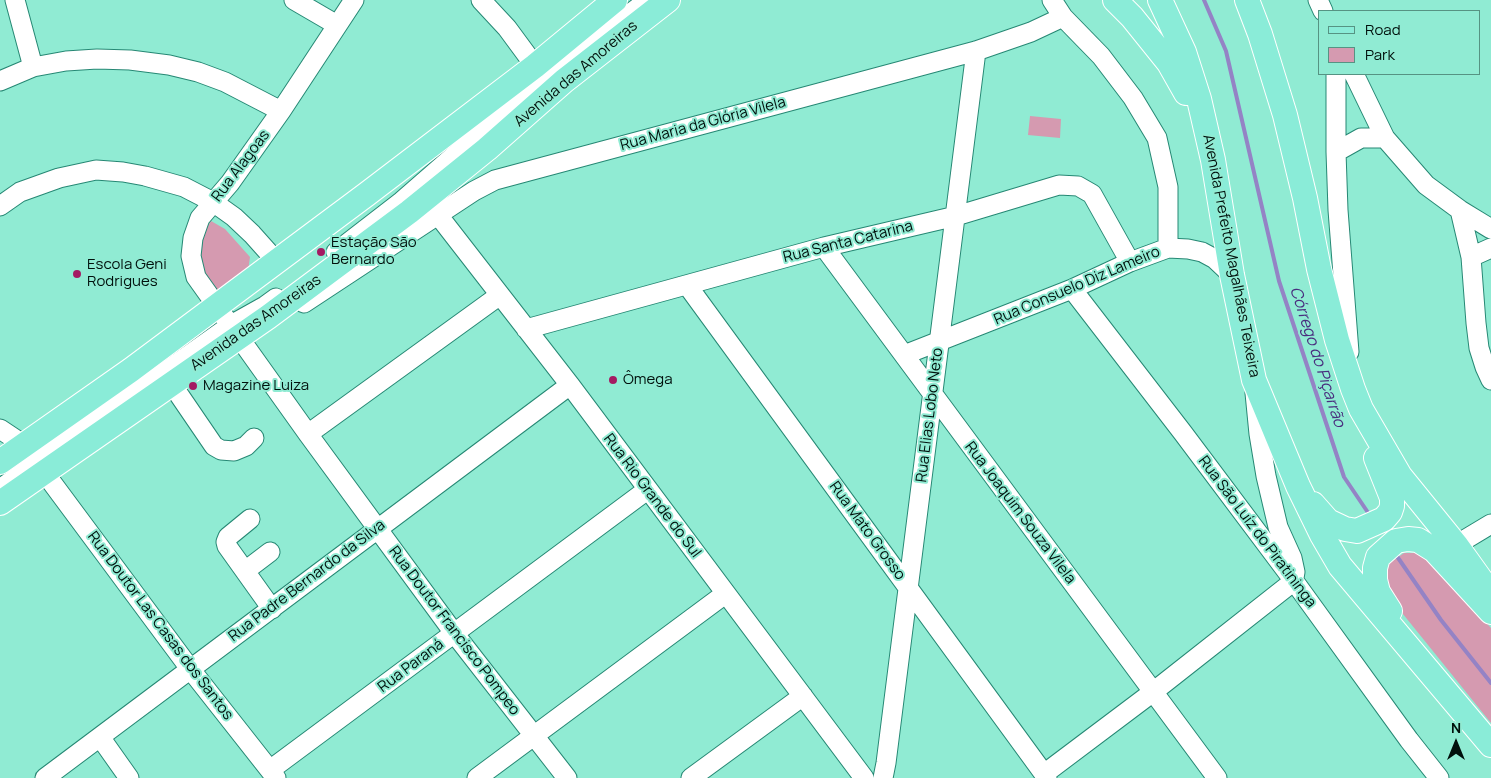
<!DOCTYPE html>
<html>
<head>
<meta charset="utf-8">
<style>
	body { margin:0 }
	#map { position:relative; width:1491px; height:778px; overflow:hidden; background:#90ebd3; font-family:Manrope,sans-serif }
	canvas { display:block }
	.legend { position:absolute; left:1318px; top:10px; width:162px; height:65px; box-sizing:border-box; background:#90ebd3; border:1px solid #569383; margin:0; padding:6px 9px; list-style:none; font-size:15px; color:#00100c }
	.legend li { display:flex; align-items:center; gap:10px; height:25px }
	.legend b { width:25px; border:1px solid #569383 }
	.north { position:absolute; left:1431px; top:718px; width:50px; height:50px; -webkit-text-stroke:4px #90ebd3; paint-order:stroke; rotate:0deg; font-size:14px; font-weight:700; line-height:20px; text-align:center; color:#00100c }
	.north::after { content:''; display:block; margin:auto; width:18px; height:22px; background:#00100c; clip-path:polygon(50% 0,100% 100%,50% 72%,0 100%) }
</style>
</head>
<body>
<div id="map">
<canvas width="1491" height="778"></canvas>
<ul class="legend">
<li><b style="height:6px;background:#8aecd8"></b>Road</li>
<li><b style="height:14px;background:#d59ab0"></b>Park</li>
</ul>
<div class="north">N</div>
</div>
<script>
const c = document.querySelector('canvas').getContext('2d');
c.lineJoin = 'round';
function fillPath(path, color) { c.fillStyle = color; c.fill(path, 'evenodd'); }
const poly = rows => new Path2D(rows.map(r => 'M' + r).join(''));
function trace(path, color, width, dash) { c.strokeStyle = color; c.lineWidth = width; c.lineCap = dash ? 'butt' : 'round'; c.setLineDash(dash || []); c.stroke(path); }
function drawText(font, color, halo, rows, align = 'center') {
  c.font = font + ' Manrope,sans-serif'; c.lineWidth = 4; c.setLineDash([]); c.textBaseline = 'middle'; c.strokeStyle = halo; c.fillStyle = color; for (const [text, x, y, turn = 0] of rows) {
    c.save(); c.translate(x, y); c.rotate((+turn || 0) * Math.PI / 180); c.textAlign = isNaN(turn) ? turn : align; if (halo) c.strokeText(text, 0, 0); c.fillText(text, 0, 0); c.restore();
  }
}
fillPath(poly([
	[1030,116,1061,119,1060,138,1028,135],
	[211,221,225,229,250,257,248,271,217,293,200,274,200,238],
	[1404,553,1423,553,1491,628,1491,723,1386,593,1385,566]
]), '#d59ab0');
trace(poly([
	[1204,0,1226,51,1279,281,1344,477,1371,517],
	[1394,552,1441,620,1491,683]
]), '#9483c5', 4);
const minor = poly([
	[15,0,33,67],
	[294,0,337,25],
	[354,0,281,111,230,183,200,218,193,238,191,256,196,277,308,434,454,633,567,778],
	[481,0,507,28,535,66],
	[1318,0,1323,11],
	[1336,74,1336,152,1338,210,1349,352],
	[1354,74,1385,138,1426,185,1460,210,1491,229],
	[0,81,33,67,66,61,97,59,130,60,169,65,198,72,225,82,281,111],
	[1336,152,1361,138,1385,138],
	[0,206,20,192,59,178,96,170,123,172,145,176,184,187,213,202,234,217,252,234,277,262],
	[1460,210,1471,257,1476,323,1479,348,1485,367,1491,380],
	[438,215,570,385,864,778],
	[824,247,1217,778],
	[1168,248,1188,249,1202,252,1215,259,1232,275],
	[336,252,402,201,472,140,503,115,552,73,648,0],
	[1471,257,1491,248],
	[687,285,1047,778],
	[1072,289,1183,433,1294,581,1409,740,1439,778],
	[304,303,474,191,495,180,976,51,1031,32,1063,17],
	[526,329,824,247,956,216,1059,185,1078,186,1092,194,1130,262],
	[904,355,1072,289,1130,262,1168,248,1168,187,1157,138,1133,98,1101,56,1063,17,1052,0],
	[171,383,214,446,221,450,234,451,246,446,254,438],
	[1255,393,1259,434,1266,476,1278,527,1292,558,1295,572,1294,578],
	[0,429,24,445,191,670,276,778],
	[308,434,500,295],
	[0,489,231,325,265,306,276,298],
	[250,519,228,537,226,542,227,546,272,609],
	[1456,545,1491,524],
	[245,571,270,552],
	[100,737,129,778],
	[270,770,647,490],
	[1044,774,1153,692,1294,581],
	[45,778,570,385],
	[477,778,725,594],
	[691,778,803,696],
	[883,778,886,763,976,51]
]);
const major = poly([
	[1115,0,1132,17,1169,63,1186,93],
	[1160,0,1184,52,1199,99,1213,160,1232,275,1254,380,1298,486,1322,535,1340,566,1491,745],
	[1247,0,1260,34,1285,115,1305,198,1319,269,1337,340,1353,389,1361,409,1400,476,1456,545,1491,594],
	[0,462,131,370,367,194,535,66,615,0],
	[0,503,268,317,409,212,487,149,564,81,668,0],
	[1313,504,1328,521,1345,529,1357,531,1384,519,1390,512,1392,506,1392,498,1376,458],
	[1390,611,1378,592,1375,580,1375,568,1378,557,1396,541,1408,539,1418,540,1434,550,1491,612]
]);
trace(minor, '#268874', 21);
trace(major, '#fff', 26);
trace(minor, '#fff', 19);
trace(major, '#8aecd8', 24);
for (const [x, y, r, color] of [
	[321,252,5,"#a41a62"],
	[77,274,5,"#a41a62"],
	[613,380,5,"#a41a62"],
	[193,386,5,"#a41a62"]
]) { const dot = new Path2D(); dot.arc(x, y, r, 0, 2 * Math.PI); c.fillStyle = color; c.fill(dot); trace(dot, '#90ebd3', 2); }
drawText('15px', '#00100c', '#90ebd3', [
	["Avenida das Amoreiras",576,74,-40],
	["Rua Maria da Glória Vilela",703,124,-15],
	["Rua Alagoas",241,166,-53],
	["Rua Santa Catarina",848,242,-14],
	["Avenida Prefeito Magalhães Teixeira",1231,256,79],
	["Rua Consuelo Diz Lameiro",1077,286,-23],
	["Avenida das Amoreiras",256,323,-35],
	["Rua Elias Lobo Neto",930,415,-83],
	["Rua Rio Grande do Sul",652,496,53],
	["Rua Joaquim Souza Vilela",1020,513,53],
	["Rua Mato Grosso",867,531,54],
	["Rua São Luíz do Piratininga",1257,532,53],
	["Rua Padre Bernardo da Silva",307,581,-37],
	["Rua Doutor Las Casas dos Santos",160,626,53],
	["Rua Doutor Francisco Pompeo",454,631,53],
	["Rua Paraná",411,666,-37]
]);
drawText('15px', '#00100c', '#90ebd3', [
	["Estação São",331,243],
	["Bernardo",331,260],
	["Escola Geni",87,265],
	["Rodrigues",87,282],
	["Ômega",623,380],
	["Magazine Luiza",203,386]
], 'left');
drawText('italic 16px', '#492e7e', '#90ebd3', [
	["Córrego do Piçarrão",1317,357,72]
]);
</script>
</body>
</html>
